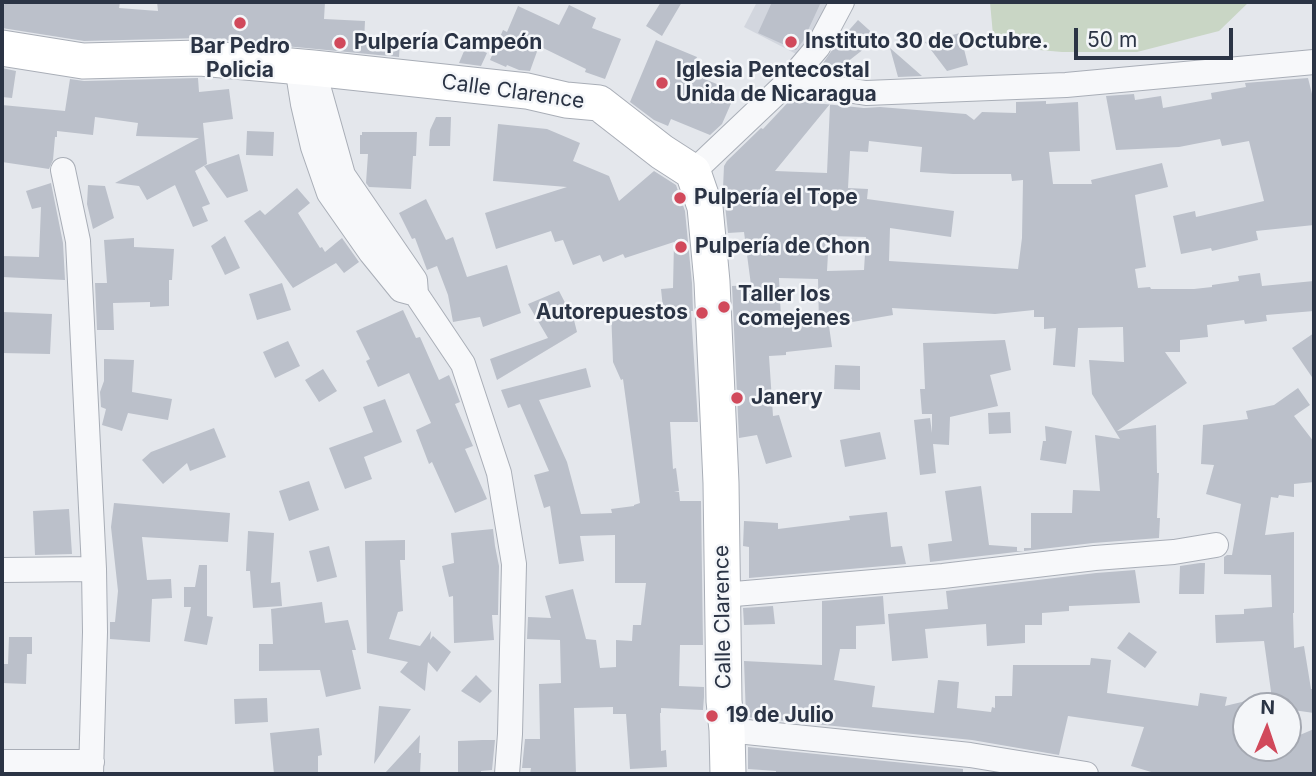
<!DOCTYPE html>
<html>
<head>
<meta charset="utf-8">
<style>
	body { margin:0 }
	#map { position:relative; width:1316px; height:776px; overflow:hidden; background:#e4e7ec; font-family:Inter,sans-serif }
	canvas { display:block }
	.frame { position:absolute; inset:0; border:4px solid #2b3445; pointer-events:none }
	.north { position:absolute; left:1232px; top:692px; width:70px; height:70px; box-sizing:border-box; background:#f4f6f9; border:2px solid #a4a8b1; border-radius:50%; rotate:2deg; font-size:19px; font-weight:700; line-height:28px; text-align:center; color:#2b3445 }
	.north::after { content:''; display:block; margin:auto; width:24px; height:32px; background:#d1495b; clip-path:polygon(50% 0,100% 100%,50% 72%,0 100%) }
	.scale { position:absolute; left:1074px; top:28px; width:159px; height:32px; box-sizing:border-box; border:4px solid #2b3445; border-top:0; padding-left:9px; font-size:21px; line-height:24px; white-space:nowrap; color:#2b3445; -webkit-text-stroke:5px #f4f6f9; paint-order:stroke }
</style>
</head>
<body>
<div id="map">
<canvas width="1316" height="776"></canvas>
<div class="frame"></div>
<div class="north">N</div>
<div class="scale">50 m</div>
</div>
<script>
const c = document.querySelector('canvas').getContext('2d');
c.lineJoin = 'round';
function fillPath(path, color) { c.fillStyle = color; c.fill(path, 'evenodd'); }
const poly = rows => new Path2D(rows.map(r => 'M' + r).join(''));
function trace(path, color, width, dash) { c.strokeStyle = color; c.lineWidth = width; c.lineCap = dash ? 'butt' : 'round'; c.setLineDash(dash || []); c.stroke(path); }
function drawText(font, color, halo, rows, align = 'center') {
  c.font = font + ' Inter,sans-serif'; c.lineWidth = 5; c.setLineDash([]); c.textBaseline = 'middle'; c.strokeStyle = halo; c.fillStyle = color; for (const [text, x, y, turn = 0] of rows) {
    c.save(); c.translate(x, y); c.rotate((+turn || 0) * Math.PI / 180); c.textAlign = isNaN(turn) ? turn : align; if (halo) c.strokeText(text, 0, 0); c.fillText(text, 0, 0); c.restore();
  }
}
fillPath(poly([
	[757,2,831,2,802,57,744,27]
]), '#d2d6de');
fillPath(poly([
	[990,2,1249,2,1219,31,1137,52,1062,52,994,46]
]), '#c9d6c5');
fillPath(poly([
	[5,2,62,2,63,3,99,4,99,2,120,2,119,8,158,11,157,2,325,2,324,19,365,21,364,42,400,42,399,57,202,38,84,41,2,28,2,12],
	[661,2,682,2,662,36,646,26],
	[772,2,821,2,803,41,796,50,758,33],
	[569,5,596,18,592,28,621,39,605,79,585,72,586,69,539,46,530,71,519,70,507,65,506,67,490,60,503,30,507,32,518,6,559,25],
	[858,20,878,38,833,73,829,72,821,66,835,46],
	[960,33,968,65,947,71,925,42],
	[656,40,697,57,690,73,736,92,722,124,710,135,671,119,668,126,654,120,630,102],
	[467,44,487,53,481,66,459,63],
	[890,48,922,76,898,77],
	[2,68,16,71,12,98,2,97],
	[198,78,199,92,229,89,233,119,203,123,207,164,195,171,210,204,202,207,208,221,193,227,175,185,147,200,139,186,115,183,199,138,136,136,138,123,95,117,93,135,57,131,57,137,55,137,53,160,49,169,2,162,2,105,65,111,70,79,84,81],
	[1308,78,1314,102,1314,225,1256,231,1258,240,1212,251,1211,248,1181,254,1173,216,1195,211,1196,217,1264,201,1249,141,1222,146,1220,139,1179,147,1116,150,1106,96,1134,94,1135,100,1161,96,1163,108,1212,99,1211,93,1246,87,1245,83],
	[793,97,817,100,815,103,864,108,880,107,966,114,974,120,982,112,1016,113,1016,102,1046,101,1046,104,1078,102,1080,151,1049,152,1053,184,1092,184,1091,180,1162,163,1168,187,1135,195,1146,267,1135,269,1138,288,1150,287,1151,289,1194,289,1212,287,1212,285,1239,281,1238,276,1260,273,1262,286,1314,281,1314,311,1266,315,1267,321,1245,324,1244,320,1207,325,1208,337,1180,340,1180,352,1165,352,1187,383,1117,431,1156,425,1157,473,1159,473,1157,518,1160,518,1159,538,1093,543,930,562,928,544,952,541,945,491,981,486,989,545,1017,547,1017,551,1024,551,1024,548,1031,548,1031,513,1072,513,1073,490,1100,491,1095,435,1120,439,1092,394,1089,360,1124,362,1123,327,1078,328,1075,367,1053,365,1056,328,1044,329,1044,317,1034,317,1034,310,995,314,892,308,893,315,829,326,832,347,786,352,786,355,769,356,773,416,779,415,792,457,766,464,757,435,739,438,732,286,751,285,744,232,728,233,725,205,720,188,723,188,724,166,727,161,761,128,763,129],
	[830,104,827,173,775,171],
	[869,141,922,147,920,172,953,174,1011,174,1012,181,1023,180,1022,238,1018,269,889,261,890,228,951,237,954,211,867,199,868,189,848,188,850,151,868,152],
	[829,236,866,237,864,270,827,271],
	[779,278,818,279,819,324,784,328,784,318,781,318],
	[436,117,451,117,450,146,429,146,430,130],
	[498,124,547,129,580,143,573,161,609,176,619,201,654,171,676,185,685,211,692,283,693,311,691,311,698,422,670,422,673,469,676,468,679,491,674,492,679,492,680,501,701,501,703,645,680,645,679,686,704,687,704,697,703,710,661,708,661,713,660,713,661,751,666,750,667,767,630,769,626,714,613,714,613,707,574,708,576,774,530,774,531,768,522,768,525,739,540,739,539,684,561,683,560,640,527,639,528,617,551,618,545,596,573,589,586,639,596,640,600,668,616,667,616,640,632,641,633,625,641,625,646,583,615,583,615,535,580,536,584,561,559,564,550,506,544,508,534,475,549,471,520,404,508,408,501,390,586,368,591,387,539,400,567,462,581,514,612,513,611,509,634,506,634,505,640,503,623,379,621,380,613,362,611,310,663,308,661,289,673,288,674,242,625,258,623,254,603,262,600,255,573,265,563,240,555,242,551,231,496,249,485,213,567,187,493,181],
	[247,131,274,132,273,156,246,155],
	[362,132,417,132,416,156,413,156,411,189,369,187,366,183,368,154,360,154,360,135,362,135],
	[239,154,248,191,227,198,204,166],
	[51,183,63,243,65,280,2,277,2,256,39,257,41,207,32,209,26,191],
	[88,185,105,186,114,218,93,229,87,204],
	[297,188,310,203,298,213,320,248,322,247,325,252,342,238,359,262,344,273,336,263,293,288,244,221,260,210,265,215],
	[426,199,446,240,453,237,467,277,507,265,521,313,483,327,480,317,453,322,448,295,437,266,427,270,415,238,412,239,399,213],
	[225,236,240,268,225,275,211,246],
	[134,238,134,247,174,249,172,280,169,280,169,306,150,307,150,302,113,303,114,330,97,330,95,283,107,283,104,240],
	[282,283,291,310,257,320,249,294],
	[559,291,574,320,577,332,497,380,490,359,548,338,528,304],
	[403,310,416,338,420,337,439,380,449,375,455,389,460,402,455,404,473,446,465,449,487,499,455,513,432,462,429,464,416,430,431,423,409,373,378,387,366,361,370,359,356,331],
	[3,312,52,314,50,354,2,353],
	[1314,333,1314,380,1292,348],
	[1005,340,1011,370,990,375,998,406,950,417,949,445,933,444,936,473,920,475,914,420,930,418,932,433,932,414,922,414,920,389,925,389,923,343],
	[288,341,300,366,275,378,263,352],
	[104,359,134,360,132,392,172,399,168,420,128,413,122,431,102,425,106,409,101,407,100,392,104,381],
	[835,365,860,366,860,390,834,389],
	[323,369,337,391,319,402,305,380],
	[1298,388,1310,405,1294,416,1314,442,1314,482,1294,484,1294,497,1279,495,1278,498,1271,497,1265,535,1294,532,1294,613,1293,613,1294,648,1304,646,1311,689,1314,689,1314,713,1293,710,1291,706,1273,706,1264,641,1216,643,1215,615,1244,614,1244,609,1272,607,1271,575,1224,574,1224,557,1227,555,1232,555,1241,504,1206,494,1214,465,1201,464,1203,425,1248,419,1246,411,1274,405],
	[385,399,402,442,364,457,372,479,345,489,329,448,373,432,363,407],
	[1010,412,1011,433,989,434,988,413],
	[1045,426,1072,431,1066,464,1040,460,1043,441,1046,441],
	[214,428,226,457,190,471,187,463,163,484,142,460,151,452],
	[880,432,886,459,845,467,840,440],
	[309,481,319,510,289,521,279,491],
	[114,503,230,513,228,542,142,537,147,580,171,579,172,598,152,599,150,642,110,639,110,622,115,622,118,591,111,527],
	[69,509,72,554,35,555,33,511],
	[887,512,891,547,902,546,906,564,749,578,749,547,743,546,744,521,778,523,778,529,850,520,849,516],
	[493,529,495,546,499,566,498,615,492,615,494,640,454,643,453,596,449,597,442,566,454,563,451,533],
	[248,531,274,533,271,583,280,582,282,606,253,608,250,571,246,571],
	[405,540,405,560,400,560,403,611,398,612,389,639,420,646,431,631,430,640,433,636,451,652,437,672,428,662,425,691,400,672,408,662,367,653,365,541],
	[329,546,337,577,317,582,309,551],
	[1200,563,1205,563,1204,594,1179,594,1180,566],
	[199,565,207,565,207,616,213,617,207,645,184,641,191,607,184,607,184,587,195,587],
	[1135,570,1140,603,1069,606,1069,611,1042,613,1042,625,1025,625,1025,643,987,646,986,624,925,629,928,658,892,661,888,614,948,609,946,591,1096,573],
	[883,596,885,624,856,626,856,649,840,649,834,680,875,686,872,707,934,713,938,680,959,682,957,708,991,712,992,707,995,708,995,696,1012,696,1013,665,1090,665,1091,658,1111,660,1107,693,1198,706,1200,693,1227,697,1225,706,1246,701,1246,748,1288,748,1288,740,1314,729,1314,774,1158,774,1131,766,1144,727,1068,716,1059,755,972,740,746,717,744,661,822,665,822,601],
	[322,602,325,623,348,620,356,650,352,650,361,689,326,697,320,670,259,671,259,644,273,644,271,609],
	[773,606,775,624,744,625,743,608],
	[1129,632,1157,652,1145,668,1117,648],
	[9,637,32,637,32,654,27,654,26,684,2,683,2,664,8,664],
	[476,675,492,691,480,703,461,691],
	[267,698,268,722,235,724,234,699],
	[379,706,411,709,374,764],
	[319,728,322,755,318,756,318,774,274,774,270,733],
	[420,735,419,753,421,753,420,774,385,773],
	[482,740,495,740,492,770,481,771,481,774,458,774,458,741],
	[748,747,963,769,963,774,776,774,776,771,748,769]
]), '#bbc0ca');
const street = poly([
	[297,67,303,104,313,147,329,193,371,253,401,290,416,294],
	[313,68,343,175,415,280,416,294,463,364,499,473,514,564,510,734,507,774],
	[789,81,866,93,1066,85,1314,62],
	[63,170,78,241,94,569,95,632,91,774],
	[693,172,789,81,818,47,842,2],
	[2,570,94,569],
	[723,595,943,576,1095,558,1174,552,1216,545],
	[727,730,970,755,1086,774],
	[2,762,92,762]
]);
const secondary = poly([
	[2,48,83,61,200,58,313,68,527,91,566,100,599,103,662,152,693,172,705,207,712,282,721,483,724,701,727,730,728,774]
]);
trace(street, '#a9aeb7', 26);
trace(secondary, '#a9aeb7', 37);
trace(street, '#f7f8fa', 24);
trace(secondary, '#fff', 35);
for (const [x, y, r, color] of [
	[240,23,7,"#d1495b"],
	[791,42,7,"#d1495b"],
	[340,43,7,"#d1495b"],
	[662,83,7,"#d1495b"],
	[680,198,7,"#d1495b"],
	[681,247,7,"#d1495b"],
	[724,307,7,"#d1495b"],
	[702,313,7,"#d1495b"],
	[737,398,7,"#d1495b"],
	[712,716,7,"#d1495b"]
]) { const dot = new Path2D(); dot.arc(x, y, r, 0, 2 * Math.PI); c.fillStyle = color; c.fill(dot); trace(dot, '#f4f6f9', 2.5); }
drawText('bold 21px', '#2b3445', '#f4f6f9', [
	["Instituto 30 de Octubre.",805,42],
	["Pulpería Campeón",354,43],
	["Bar Pedro",240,47,"center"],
	["Policia",240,71,"center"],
	["Iglesia Pentecostal",676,71],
	["Unida de Nicaragua",676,95],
	["Pulpería el Tope",694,198],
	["Pulpería de Chon",695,247],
	["Taller los",738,295],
	["comejenes",738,319],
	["Autorepuestos",688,313,"right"],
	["Janery",751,398],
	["19 de Julio",726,716]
], 'left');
drawText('21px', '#2b3445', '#f4f6f9', [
	["Calle Clarence",513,92,8],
	["Calle Clarence",723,617,-91]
]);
</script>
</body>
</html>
